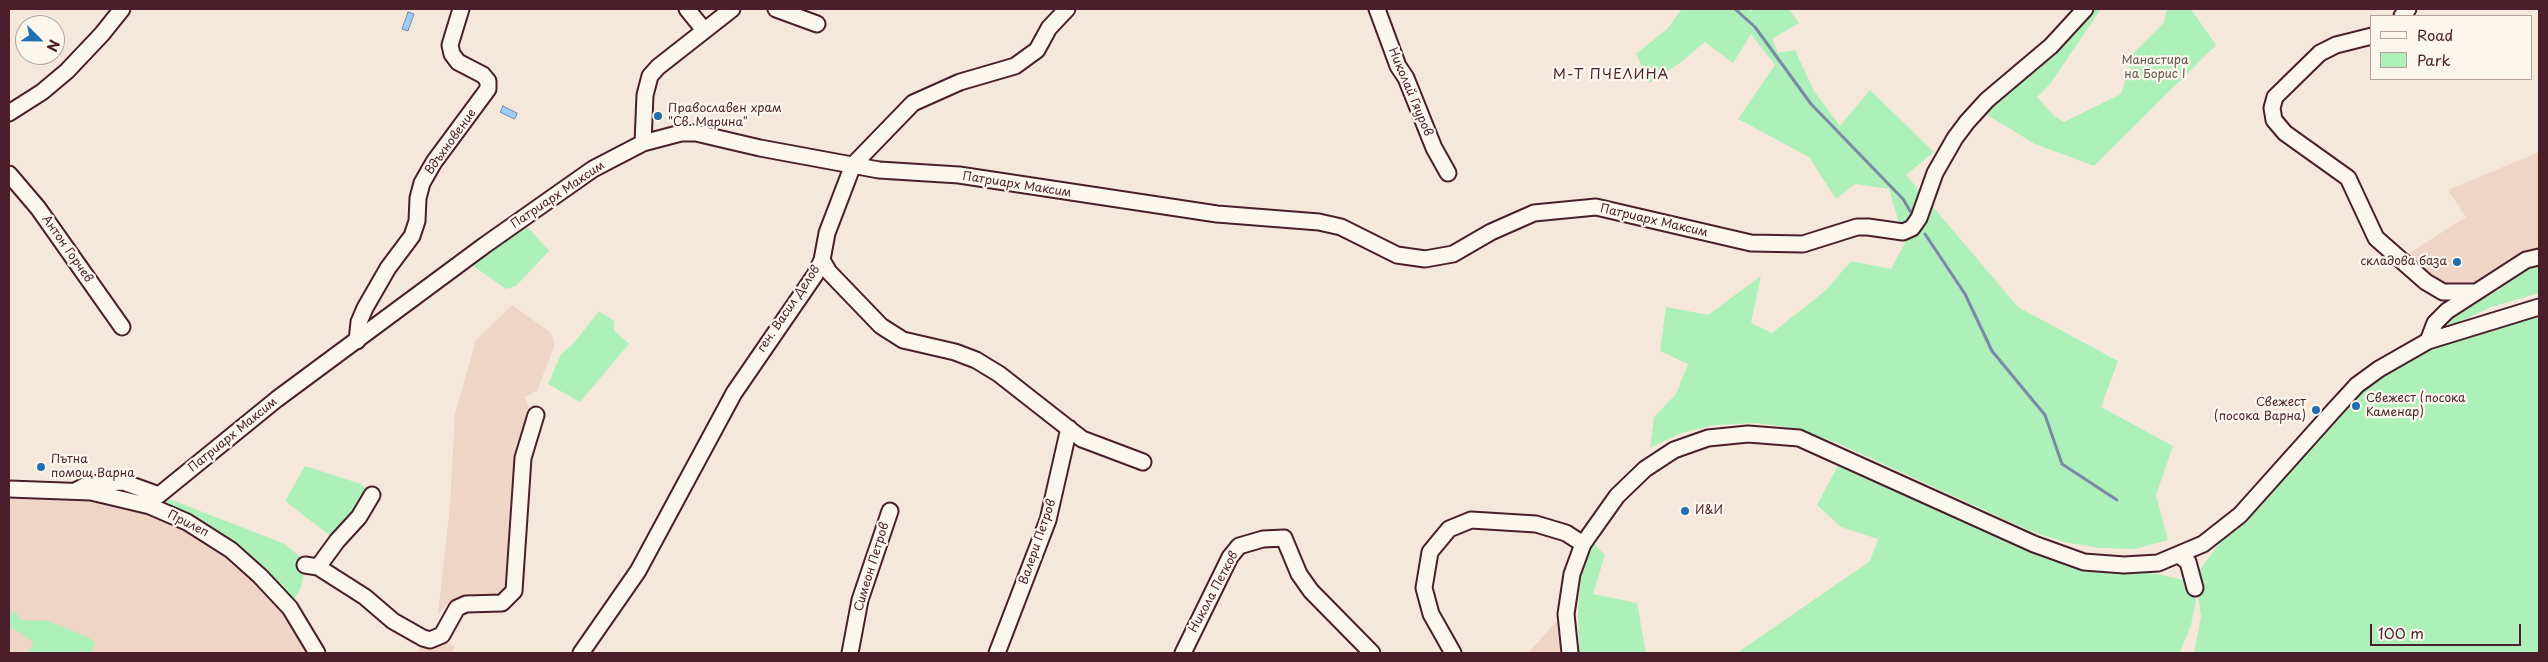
<!DOCTYPE html>
<html>
<head>
<meta charset="utf-8">
<style>
	body { margin:0 }
	#map { position:relative; width:2548px; height:662px; overflow:hidden; background:#f5e8da; font-family:"Playpen Sans",sans-serif }
	canvas { display:block }
	.frame { position:absolute; inset:0; border:10px solid #4a1f2b; pointer-events:none }
	.legend { position:absolute; left:2370px; top:15px; width:162px; height:65px; box-sizing:border-box; background:#fbf7ec; border:1px solid #b4a19f; margin:0; padding:6px 9px; list-style:none; font-size:15px; color:#4a1f2b }
	.legend li { display:flex; align-items:center; gap:10px; height:25px }
	.legend b { width:25px; border:1px solid #b4a19f }
	.north { position:absolute; left:15px; top:15px; width:50px; height:50px; box-sizing:border-box; background:#fbf7ec; border:1px solid #b4a19f; border-radius:50%; rotate:113deg; font-size:14px; font-weight:700; line-height:20px; text-align:center; color:#4a1f2b }
	.north::after { content:''; display:block; margin:auto; width:18px; height:22px; background:#1f6fb2; clip-path:polygon(50% 0,100% 100%,50% 72%,0 100%) }
	.scale { position:absolute; left:2370px; top:624px; width:151px; height:22px; box-sizing:border-box; border:2px solid #4a1f2b; border-top:0; padding-left:6px; font-size:15px; line-height:18px; white-space:nowrap; color:#4a1f2b; -webkit-text-stroke:4px #fbf7ec; paint-order:stroke }
</style>
</head>
<body>
<div id="map">
<canvas width="2548" height="662"></canvas>
<div class="frame"></div>
<ul class="legend">
<li><b style="height:6px;background:#fbf7ec"></b>Road</li>
<li><b style="height:14px;background:#aef0b9"></b>Park</li>
</ul>
<div class="north">N</div>
<div class="scale">100 m</div>
</div>
<script>
const c = document.querySelector('canvas').getContext('2d');
c.lineJoin = 'round';
function fillPath(path, color) { c.fillStyle = color; c.fill(path, 'evenodd'); }
const poly = rows => new Path2D(rows.map(r => 'M' + r).join(''));
function trace(path, color, width, dash) { c.strokeStyle = color; c.lineWidth = width; c.lineCap = dash ? 'butt' : 'round'; c.setLineDash(dash || []); c.stroke(path); }
function drawText(font, color, halo, rows, align = 'center') {
  c.font = font + ' "Playpen Sans",sans-serif'; c.lineWidth = 4.5; c.setLineDash([]); c.textBaseline = 'middle'; c.strokeStyle = halo; c.fillStyle = color; for (const [text, x, y, turn = 0] of rows) {
    c.save(); c.translate(x, y); c.rotate((+turn || 0) * Math.PI / 180); c.textAlign = isNaN(turn) ? turn : align; if (halo) c.strokeText(text, 0, 0); c.fillText(text, 0, 0); c.restore();
  }
}
fillPath(poly([
	[2539,152,2539,252,2524,256,2498,290,2461,296,2444,289,2400,259,2466,217,2448,190],
	[512,305,550,332,554,339,554,347,537,391,525,397,529,409,517,462,513,577,504,594,486,600,456,600,446,605,438,615,450,506,455,414,476,340],
	[9,494,50,494,122,502,187,528,219,550,251,576,278,606,307,653,9,653],
	[1558,620,1563,653,1528,653],
	[437,639,455,646,453,653,416,653,425,640]
]), '#eed5c5');
fillPath(poly([
	[1682,9,1747,9,1750,12,1754,9,1789,9,1799,23,1772,39,1778,53,1795,50,1814,91,1840,126,1870,90,1934,152,1906,175,2018,307,2118,361,2101,407,2173,446,2156,495,2168,540,2135,549,2100,548,2064,542,2030,531,1837,443,1794,428,1755,423,1715,425,1681,433,1650,448,1654,417,1676,394,1688,364,1660,351,1666,307,1708,315,1761,276,1751,323,1772,333,1826,290,1851,261,1891,269,1905,243,1889,189,1855,184,1836,199,1809,157,1738,119,1775,65,1751,34,1733,63,1705,42,1680,63,1649,83,1636,54,1667,29],
	[2085,9,2101,9,2050,84,2037,97,2054,116,2064,122,2121,94,2129,69,2129,57,2159,28,2164,22,2167,9,2191,9,2216,45,2094,166,2035,144,1979,110],
	[521,220,549,251,516,286,506,289,465,260],
	[2539,253,2539,293,2491,307,2451,326,2441,321,2461,296,2498,291,2524,256],
	[599,311,614,321,614,330,629,344,580,402,548,384,561,354,574,343],
	[2539,314,2539,653,2194,653,2201,616,2195,577,2223,538,2288,472,2370,382,2432,348],
	[1841,460,2022,544,2188,581,2196,601,2191,625,2180,652,1737,653,1870,561,1878,539,1841,527,1817,505],
	[305,466,361,484,372,495,337,541,285,501],
	[95,483,159,495,285,544,300,557,305,565,301,588,292,603,230,543],
	[1593,543,1605,555,1593,594,1637,603,1646,653,1579,653,1578,607,1582,570],
	[9,611,16,613,21,620,48,621,90,638,95,643,91,653,28,653,33,645,31,640,14,629,9,630]
]), '#aef0b9');
const water = poly([
	[408,12,414,14,408,31,402,29,408,12],
	[503,106,517,113,516,117,514,119,500,112,503,106]
]);
fillPath(water, '#99cff8');
trace(water, '#7989a6', 1);
trace(poly([
	[1735,9,1755,27,1811,104,1903,199,1912,214],
	[1925,234,1965,294,1992,351,2045,415,2062,464,2117,500]
]), '#7989a6', 3);
const minor = poly([
	[687,9,704,30],
	[776,9,817,24],
	[1377,9,1398,66,1406,78,1434,148,1448,173],
	[2402,16,2408,9],
	[2372,36,2336,45,2320,53,2275,97,2272,108,2274,120,2285,133,2348,178,2376,238,2426,282,2443,292,2476,292],
	[9,113,42,92,67,71,102,34,122,9],
	[643,143,645,95,650,76,658,67,732,9],
	[9,174,38,208,122,327],
	[822,260,829,272,881,326,903,340,955,352,976,360,999,374,1082,439,1143,462],
	[357,341,359,322,365,308,388,268,412,236,417,221,418,198,422,183,434,162,488,89,488,81,483,75,458,62,452,54,450,45,461,9],
	[2428,341,2435,323,2447,311,2526,260,2539,257],
	[9,489,91,492,150,506,187,522,231,550,260,576,290,608,317,653],
	[77,490,88,484,123,482,159,495,277,399,485,245,593,169,643,143,681,133,696,133,760,148,879,170,959,175,1217,214,1319,222,1341,227,1397,255,1425,259,1453,254,1491,232,1534,213,1596,207,1751,243,1803,244,1857,227,1868,227,1903,232,1912,228,1919,218,1935,173,1955,138,1967,122,1987,100,2051,46,2085,9],
	[2179,555,2188,562,2195,588],
	[305,565,318,567,365,597,393,621,423,638,430,640,442,635,457,608,466,604,502,603,514,591,523,458,536,415],
	[318,567,337,541,359,517,372,495],
	[581,653,638,571,734,393,815,275,822,260,827,233,853,165,913,103,960,82,1015,66,1037,50,1049,28,1067,9],
	[850,653,860,600,890,511],
	[997,653,1048,520,1069,428],
	[1183,653,1230,557,1239,546,1263,539,1284,538,1299,574,1311,591,1372,653],
	[1453,653,1431,614,1424,588,1430,552,1449,529,1471,520,1536,524,1566,533,1583,544],
	[1570,653,1566,614,1572,574,1583,544,1617,496,1645,469,1674,450,1708,438,1748,434,1799,438,2034,544,2084,562,2124,565,2158,563,2203,544,2240,515,2334,410,2357,385,2379,369,2428,341,2539,307]
]);
trace(minor, '#4a1f2b', 19);
trace(minor, '#fbf7ec', 15);
for (const [x, y, r, color] of [
	[658,116,5,"#1f6fb2"],
	[2457,262,5,"#1f6fb2"],
	[2356,406,5,"#1f6fb2"],
	[2316,410,5,"#1f6fb2"],
	[41,467,5,"#1f6fb2"],
	[1685,511,5,"#1f6fb2"]
]) { const dot = new Path2D(); dot.arc(x, y, r, 0, 2 * Math.PI); c.fillStyle = color; c.fill(dot); trace(dot, '#fbf7ec', 2); }
drawText('12px', '#63534e', '#fbf7ec', [
	["Манастира",2155,61],
	["на Борис І",2155,75]
]);
drawText('12px', '#4a1f2b', '#fbf7ec', [
	["Николай Гяуров",1410,92,67],
	["Вдъхновение",451,142,-54],
	["Патриарх Максим",1017,185,9],
	["Патриарх Максим",558,195,-34],
	["Патриарх Максим",1654,221,13],
	["Антон Горчев",67,249,55],
	["ген. Васил Делов",789,309,-56],
	["Патриарх Максим",233,435,-39],
	["Прилеп",188,524,27],
	["Валери Петров",1038,542,-71],
	["Симеон Петров",872,567,-73],
	["Никола Петков",1214,592,-62]
]);
drawText('12px', '#4a1f2b', '#fbf7ec', [
	["Православен храм",668,109],
	["\"Св. Марина\"",668,123],
	["складова база",2447,262,"right"],
	["Свежест (посока",2366,399],
	["Каменар)",2366,413],
	["Свежест",2306,403,"right"],
	["(посока Варна)",2306,417,"right"],
	["Пътна",51,460],
	["помощ Варна",51,474],
	["И&И",1695,511]
], 'left');
c.letterSpacing = '1px';
drawText('14px', '#4a1f2b', '#fbf7ec', [
	["М-Т ПЧЕЛИНА",1611,75]
]);
c.letterSpacing = '0px';
</script>
</body>
</html>
